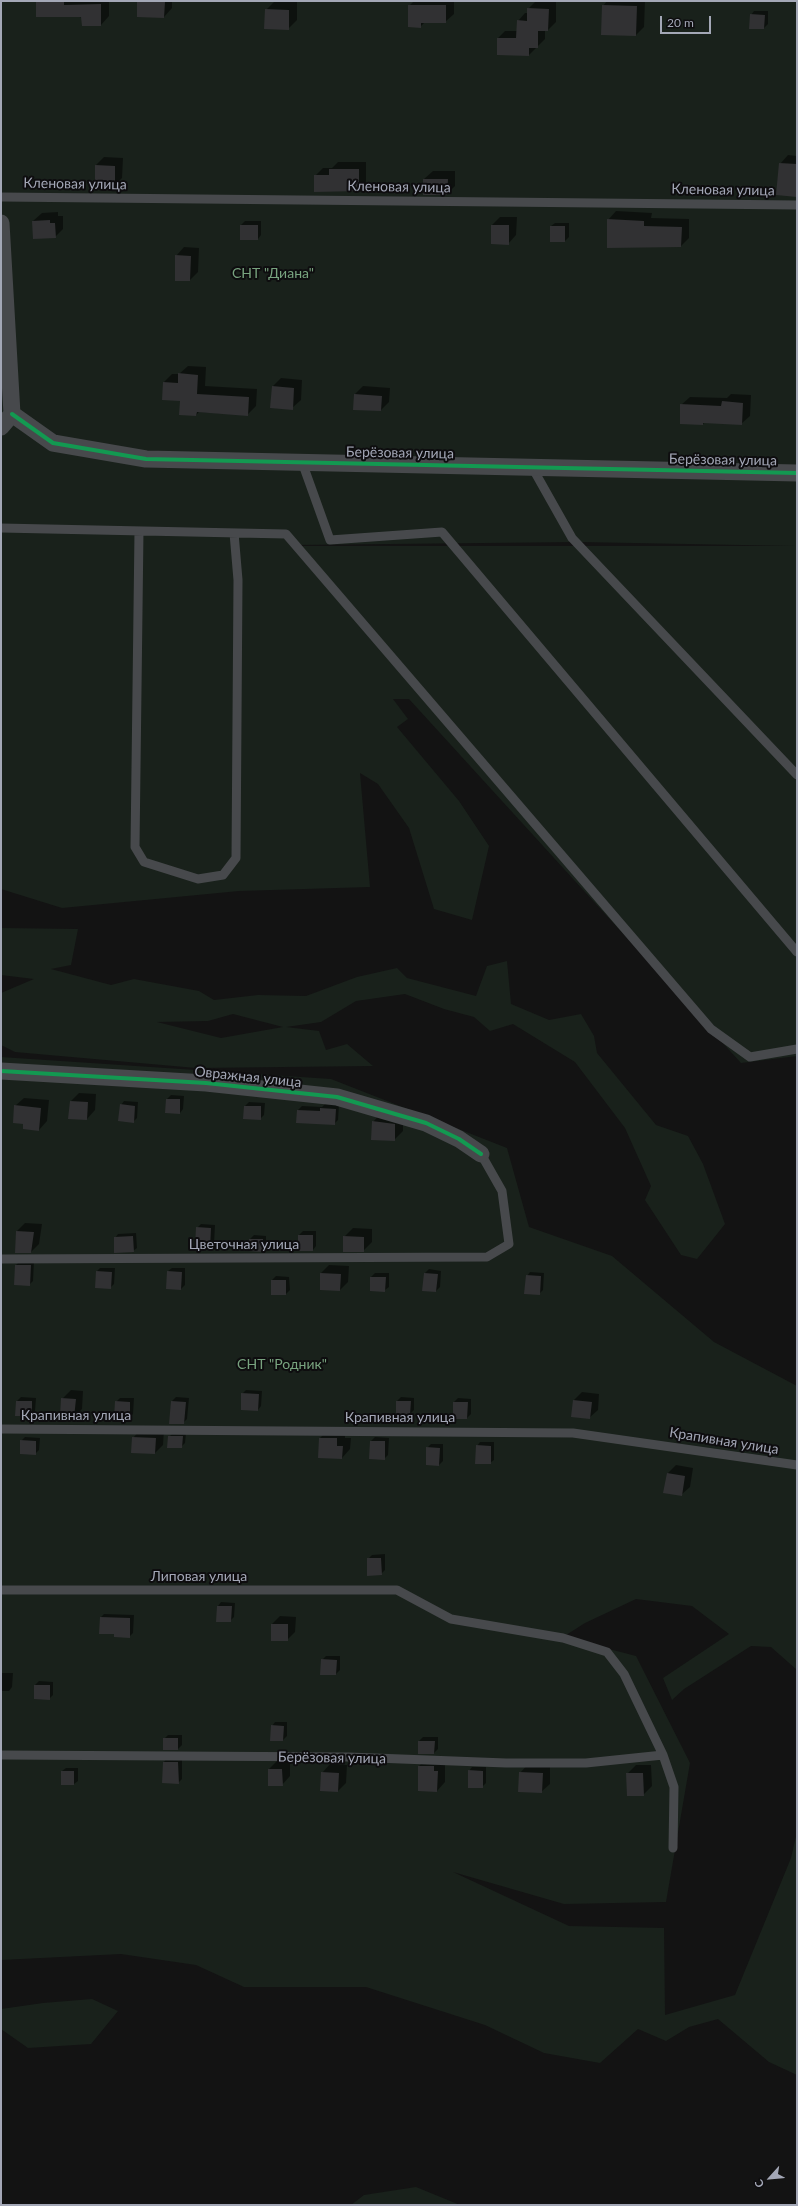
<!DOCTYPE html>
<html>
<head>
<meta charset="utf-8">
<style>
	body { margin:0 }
	#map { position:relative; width:798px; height:2206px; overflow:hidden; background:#131313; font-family:Lato,sans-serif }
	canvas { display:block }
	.frame { position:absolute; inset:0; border:2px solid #a3a7b6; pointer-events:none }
	.north { position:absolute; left:750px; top:2158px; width:40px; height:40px; -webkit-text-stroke:3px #0e0d0f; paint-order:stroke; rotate:243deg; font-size:11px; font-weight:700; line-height:16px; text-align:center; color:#a3a7b6 }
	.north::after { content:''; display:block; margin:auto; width:14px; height:18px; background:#a3a7b6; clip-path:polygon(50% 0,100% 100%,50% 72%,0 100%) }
	.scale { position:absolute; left:660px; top:16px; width:51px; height:18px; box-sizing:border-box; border:2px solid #a3a7b6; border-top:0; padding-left:5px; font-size:12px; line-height:14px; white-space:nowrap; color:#a3a7b6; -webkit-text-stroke:3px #0e0d0f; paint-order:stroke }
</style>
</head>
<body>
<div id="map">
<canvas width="798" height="2206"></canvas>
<div class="frame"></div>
<div class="north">С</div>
<div class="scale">20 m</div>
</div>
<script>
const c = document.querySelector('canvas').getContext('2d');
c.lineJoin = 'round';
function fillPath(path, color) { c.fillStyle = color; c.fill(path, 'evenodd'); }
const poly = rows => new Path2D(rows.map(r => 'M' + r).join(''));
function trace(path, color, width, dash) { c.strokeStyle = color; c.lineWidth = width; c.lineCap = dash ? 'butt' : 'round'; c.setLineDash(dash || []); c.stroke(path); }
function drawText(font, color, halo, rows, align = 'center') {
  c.font = font + ' Lato,sans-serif'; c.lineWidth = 4; c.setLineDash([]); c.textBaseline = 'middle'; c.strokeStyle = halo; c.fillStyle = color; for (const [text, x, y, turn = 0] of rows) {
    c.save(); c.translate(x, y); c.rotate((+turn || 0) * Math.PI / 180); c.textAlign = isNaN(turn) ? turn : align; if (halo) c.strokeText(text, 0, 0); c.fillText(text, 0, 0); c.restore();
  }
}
fillPath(poly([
	[1,1,797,1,797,1056,741,1063,409,699,393,699,408,719,397,727,459,801,489,846,472,920,434,909,409,828,378,784,360,773,370,887,239,891,62,908,1,889],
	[579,542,795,546,296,546,296,545],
	[1,928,78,929,71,965,51,969,111,985,134,979,199,991,214,1000,258,995,306,996,357,977,397,968,407,978,476,996,487,966,507,961,511,1004,549,1020,581,1014,594,1036,597,1053,656,1125,688,1136,703,1164,725,1224,697,1259,681,1255,645,1200,651,1186,625,1128,575,1062,513,1024,490,1031,474,1017,444,1009,405,994,356,1001,321,1022,286,1027,319,1031,326,1050,347,1044,373,1066,196,1068,15,1052,1,1045,1,993,34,979,1,975],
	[233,1014,283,1027,221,1038,157,1022,208,1021],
	[1,1057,331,1079,507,1148,529,1227,612,1256,714,1342,797,1386,797,1670,771,1647,751,1646,684,1689,672,1700,663,1678,729,1634,692,1606,636,1599,585,1623,563,1637,636,1656,690,1763,666,1902,564,1904,453,1872,569,1926,664,1928,665,2015,735,1995,791,1858,797,1832,797,2075,769,2062,718,2019,689,2027,666,2041,638,2029,600,2063,544,2053,485,2025,366,1987,244,1987,196,1965,121,1954,1,1960],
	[92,1999,118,2011,91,2044,28,2048,1,2029,1,2009,43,2003],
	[416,2187,460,2205,351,2205,364,2195]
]), '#19211b');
fillPath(poly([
	[37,1,109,1,109,16,101,25],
	[172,1,172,8,164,17,138,2],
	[414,1,454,1,454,14,445,22,425,22,420,27,409,6],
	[536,1,556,1,556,22,548,30,545,30,545,39,529,55,498,38,505,31,517,31,518,21,525,13,528,13,528,9],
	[607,1,645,1,644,27,636,35,603,6],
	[274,2,297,2,297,20,289,28,266,10],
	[754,11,768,11,768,24,764,28,750,28,751,15],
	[788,155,797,156,797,198,780,164],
	[104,157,123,158,122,178,114,186,96,165],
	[338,162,366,162,366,183,358,190,315,176,323,168,332,168],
	[433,171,455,171,455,186,447,194,424,179],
	[616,211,652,213,651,218,689,219,689,238,681,246,608,220],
	[58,212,58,216,63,216,63,229,55,237,33,221,42,213],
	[500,217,517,217,516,235,508,244,492,225],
	[245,221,261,221,261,235,258,239,241,239,241,225],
	[555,223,569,223,569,237,565,241,551,226],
	[184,247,199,248,198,272,190,280,176,280,176,256],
	[188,366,206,367,205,386,257,389,256,406,247,415,199,412,196,415,164,382,172,374,179,374],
	[281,378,302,380,301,400,292,408,273,386],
	[363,386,390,388,389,402,381,410,355,394],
	[731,394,751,395,750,416,741,424,705,422,703,424,681,405,690,397,727,398],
	[79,1093,96,1094,95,1110,87,1119,69,1118,71,1101],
	[171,1095,184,1096,183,1109,180,1113,167,1099],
	[24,1098,49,1100,47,1121,39,1130,15,1106],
	[124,1101,138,1102,137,1118,133,1122,121,1105],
	[249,1102,265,1103,264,1115,260,1119,245,1106],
	[325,1104,339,1105,338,1120,334,1124,297,1122,298,1110,302,1106,322,1107],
	[381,1113,403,1117,403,1131,394,1140,373,1122],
	[25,1223,42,1224,39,1244,31,1252,17,1231],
	[201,1224,215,1225,214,1244,210,1248,197,1228],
	[353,1228,372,1229,372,1242,363,1251,344,1237],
	[303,1231,316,1231,316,1246,313,1250,299,1235],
	[136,1233,137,1248,133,1251,115,1238,118,1234],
	[254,1235,266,1236,266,1247,262,1251,250,1239],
	[20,1261,34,1261,33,1281,29,1285,16,1265],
	[329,1265,349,1266,348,1282,340,1290,321,1273],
	[100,1268,115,1268,114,1284,110,1288,97,1271],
	[172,1268,185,1268,185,1285,181,1289,168,1271],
	[429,1269,441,1271,440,1287,436,1291,425,1273],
	[530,1272,544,1273,543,1290,539,1294,527,1276],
	[375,1273,389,1273,389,1287,385,1290,371,1277],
	[276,1276,289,1277,290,1290,286,1294,272,1280],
	[71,1390,83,1391,82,1409,74,1417,62,1399],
	[246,1390,262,1391,261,1406,258,1410,242,1394],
	[582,1392,599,1394,598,1410,589,1418,574,1400],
	[21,1397,36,1398,35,1411,31,1415,17,1401],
	[176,1397,189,1398,187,1419,183,1423,172,1401],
	[401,1397,414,1398,414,1410,410,1414,397,1401],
	[120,1398,134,1398,133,1414,129,1418,116,1402],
	[458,1398,471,1399,471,1414,467,1418,454,1402],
	[141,1429,164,1430,163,1445,155,1453,133,1438],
	[328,1430,345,1430,345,1438,351,1438,350,1449,342,1458,320,1438],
	[173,1433,186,1433,185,1443,181,1447,169,1437],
	[25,1437,40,1438,39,1450,35,1454,21,1441],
	[375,1437,389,1438,388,1455,384,1459,370,1458,371,1441],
	[480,1442,494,1442,494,1460,490,1463,477,1446],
	[431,1444,443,1444,443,1461,439,1465,427,1448],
	[676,1465,693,1468,690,1487,681,1495,668,1473],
	[385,1554,385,1570,381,1574,368,1559,372,1555],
	[221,1602,235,1603,234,1617,230,1621,218,1606],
	[104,1614,134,1615,133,1633,129,1637,115,1633,101,1617],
	[280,1616,296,1617,295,1632,287,1640,272,1624],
	[326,1656,340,1656,340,1670,336,1674,322,1660],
	[1,1673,13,1673,12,1687,9,1691,1,1691],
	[39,1681,53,1682,53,1695,49,1699,35,1685],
	[275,1722,287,1722,287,1736,283,1740,272,1726],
	[168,1735,182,1735,182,1745,178,1749,164,1739],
	[423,1737,438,1737,438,1749,434,1753,419,1753,419,1741],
	[167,1758,182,1759,182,1779,178,1783,164,1762],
	[427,1758,445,1763,445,1782,437,1791,419,1790,419,1766],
	[277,1761,290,1761,290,1776,282,1785,269,1769],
	[330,1764,347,1765,346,1783,338,1791,322,1773],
	[528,1764,550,1765,550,1784,541,1792,520,1773],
	[636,1765,651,1765,652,1786,643,1795,627,1774],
	[472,1767,486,1767,486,1783,482,1787,469,1771],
	[66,1768,78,1768,78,1781,74,1784,62,1771]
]), '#0007');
fillPath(poly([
	[36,1,64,1,64,5,101,4,101,26,82,26,81,17,36,17],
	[137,1,165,2,164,18,137,17],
	[408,5,446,5,446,23,421,23,421,28,408,27],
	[602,5,637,6,636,36,601,35],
	[527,8,549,9,548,31,538,31,538,48,529,48,529,56,497,55,497,38,516,38,517,20,527,21],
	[265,9,289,10,289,30,264,29],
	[750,14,765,15,764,29,749,29],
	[779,163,797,164,797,197,776,195],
	[95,165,115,166,115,187,95,187],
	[329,169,359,169,359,191,314,192,314,175,329,175],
	[423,179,448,179,447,195,423,195],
	[607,219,644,221,644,226,682,227,681,247,607,248],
	[50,220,50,223,55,223,56,238,33,239,32,221],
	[240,225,258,225,258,240,240,240],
	[491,225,509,225,509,245,491,244],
	[550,226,565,226,565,242,550,242],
	[175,255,191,256,190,281,175,281],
	[178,373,198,375,197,394,249,397,248,416,197,412,196,416,179,415,180,401,162,400,163,382,178,383],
	[272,386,294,388,293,410,270,408],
	[354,394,382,396,381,411,353,410],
	[722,401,743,403,742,425,703,423,703,425,680,424,680,404,721,406],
	[166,1099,180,1099,180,1114,165,1113],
	[70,1101,88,1102,87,1120,68,1119],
	[120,1104,135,1106,134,1123,118,1121],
	[14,1105,41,1108,39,1131,23,1129,23,1124,13,1123],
	[244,1106,261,1106,261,1120,243,1119],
	[320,1108,336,1109,335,1125,296,1123,297,1110,320,1111],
	[372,1121,395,1124,395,1141,371,1140],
	[196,1227,211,1228,210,1249,195,1248],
	[16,1231,34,1232,31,1253,15,1253],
	[298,1235,313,1235,313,1251,298,1251],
	[133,1236,134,1252,114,1253,114,1237],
	[343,1236,364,1237,364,1252,343,1252],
	[249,1239,263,1239,263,1252,248,1251],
	[15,1265,31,1265,30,1286,14,1285],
	[96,1271,112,1272,111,1289,95,1288],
	[167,1271,182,1272,181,1290,166,1289],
	[320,1273,341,1274,340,1291,320,1290],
	[424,1273,438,1274,436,1292,422,1291],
	[526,1275,541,1276,540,1295,524,1294],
	[370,1277,386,1277,385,1292,370,1291],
	[271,1280,286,1280,286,1295,271,1295],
	[241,1393,259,1394,258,1411,241,1410],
	[61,1398,76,1399,74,1418,60,1417],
	[573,1400,592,1402,590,1419,571,1417],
	[16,1401,32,1401,32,1416,15,1416],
	[115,1401,130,1402,130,1419,114,1418],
	[171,1401,186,1402,184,1424,169,1424],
	[396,1401,411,1401,410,1415,396,1414],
	[453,1402,468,1402,467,1419,453,1419],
	[168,1436,183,1436,182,1448,167,1448],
	[132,1437,156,1438,155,1454,131,1453],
	[319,1438,337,1438,337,1446,343,1446,342,1459,318,1458],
	[20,1440,36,1441,36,1455,20,1454],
	[370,1441,385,1441,385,1460,369,1459],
	[476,1445,491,1446,491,1464,475,1464],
	[426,1447,440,1448,439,1466,426,1465],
	[667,1473,685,1476,682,1496,663,1493],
	[367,1558,381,1558,382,1575,367,1576],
	[217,1606,232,1606,231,1622,216,1622],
	[100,1617,130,1618,130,1638,114,1637,114,1634,99,1634],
	[271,1624,288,1624,288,1641,271,1641],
	[321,1659,337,1660,336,1675,320,1675],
	[34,1685,50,1685,50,1700,34,1699],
	[271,1725,284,1726,283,1741,270,1741],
	[163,1738,178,1738,178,1750,163,1750],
	[418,1741,435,1741,434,1754,418,1754],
	[163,1762,178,1762,179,1784,162,1783],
	[418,1766,434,1766,434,1771,438,1771,437,1792,418,1791],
	[268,1769,282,1769,283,1786,268,1786],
	[468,1770,483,1771,483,1788,468,1788],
	[61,1771,74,1771,74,1785,61,1785],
	[321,1772,339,1773,338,1792,320,1791],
	[519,1772,543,1773,542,1793,518,1792],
	[626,1773,643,1773,644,1796,627,1796]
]), '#313133');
trace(poly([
	[1,197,797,205],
	[302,462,330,540,442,532,797,952],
	[532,467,572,538,797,775],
	[1,528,286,534,711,1029,750,1057,797,1049],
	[139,531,135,847,144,862,198,879,223,875,236,858,238,580,234,533],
	[1,1259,487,1257,509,1244,502,1191,481,1154],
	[1,1429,573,1433,797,1465],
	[1,1590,397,1590,451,1619,563,1638,607,1652,624,1674,663,1755,674,1787,673,1848],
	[1,1755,349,1757,506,1763,586,1763,663,1755]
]), '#47494c', 9);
trace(poly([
	[1,223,12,414,1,427],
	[12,414,53,443,146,459,797,473],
	[1,1071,206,1083,337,1097,426,1123,459,1139,481,1154]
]), '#47494c', 17);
trace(poly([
	[12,414,53,443,146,459,797,473],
	[1,1071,206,1083,337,1097,426,1123,459,1139,481,1154]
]), '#139951', 4);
drawText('14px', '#a3a7b6', '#0e0d0f', [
	["Кленовая улица",75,184,1],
	["Кленовая улица",399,187,1],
	["Кленовая улица",723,190,1],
	["Берёзовая улица",400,453,1],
	["Берёзовая улица",723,460,1],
	["Овражная улица",248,1077,6],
	["Цветочная улица",244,1244],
	["Крапивная улица",76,1415],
	["Крапивная улица",400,1417],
	["Крапивная улица",724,1441,9],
	["Липовая улица",199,1576],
	["Берёзовая улица",332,1758,1]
]);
drawText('14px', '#78a37f', '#0e0d0f', [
	["СНТ \"Диана\"",273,273],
	["СНТ \"Родник\"",282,1364]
]);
</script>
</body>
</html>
